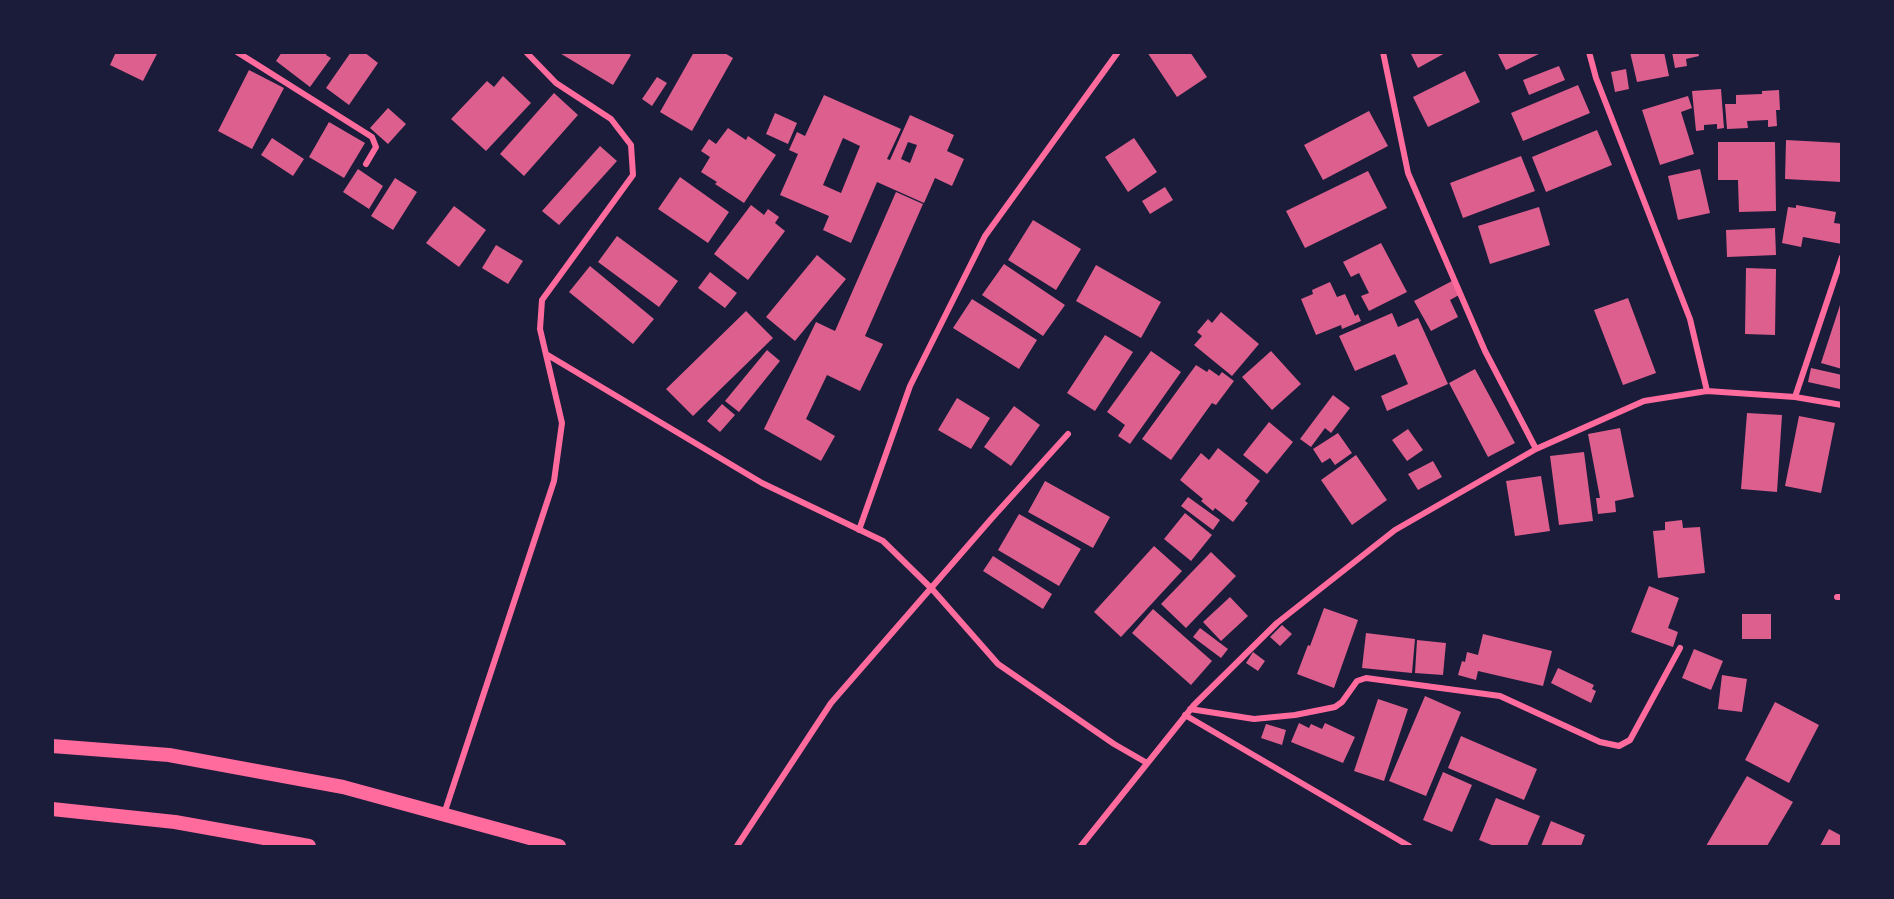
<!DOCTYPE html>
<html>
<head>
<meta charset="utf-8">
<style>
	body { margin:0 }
	#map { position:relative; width:1894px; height:899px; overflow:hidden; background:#1b1b3a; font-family:"Roboto Condensed",sans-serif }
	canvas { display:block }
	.frame { position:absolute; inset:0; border:54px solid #1b1b3a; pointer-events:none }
</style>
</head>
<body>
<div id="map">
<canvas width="1894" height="899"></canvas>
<div class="frame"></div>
</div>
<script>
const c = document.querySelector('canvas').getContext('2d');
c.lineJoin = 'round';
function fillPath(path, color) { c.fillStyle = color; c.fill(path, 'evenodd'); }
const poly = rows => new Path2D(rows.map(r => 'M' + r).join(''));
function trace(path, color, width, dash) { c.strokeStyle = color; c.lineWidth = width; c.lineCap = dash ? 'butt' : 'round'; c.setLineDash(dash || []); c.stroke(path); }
fillPath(poly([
	[116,52,158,52,143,81,110,65],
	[282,52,328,52,326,55,331,58,310,87,276,61],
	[351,52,364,52,378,63,349,105,326,88],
	[558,52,627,52,631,55,613,85],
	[694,52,723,52,733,58,692,131,660,112],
	[1147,52,1190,52,1207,77,1177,97],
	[1410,52,1447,52,1418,68],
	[1497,52,1543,52,1506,70],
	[1630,52,1664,52,1669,76,1637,82],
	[1672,52,1698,52,1699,56,1686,59,1687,66,1675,68],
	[1559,66,1565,80,1529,95,1523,80],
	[1626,69,1629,89,1615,92,1611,72],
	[249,70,284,88,252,149,218,131],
	[1465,71,1480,102,1428,127,1413,97],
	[503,76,531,103,486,151,451,119,487,81,494,87],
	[657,77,667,83,652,106,642,99],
	[1578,85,1590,113,1523,141,1511,113],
	[1721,89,1724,128,1717,129,1717,124,1704,125,1704,130,1696,131,1692,91],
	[1779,90,1780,110,1776,110,1777,126,1768,127,1768,120,1747,121,1748,128,1727,129,1725,104,1736,104,1736,95,1762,94,1762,91],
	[554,93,578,115,524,176,500,154],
	[824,95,901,129,887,159,890,160,910,115,954,135,947,151,964,159,952,186,935,178,924,203,877,182,851,243,823,230,829,216,780,195,798,154,789,150,797,132,805,136],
	[843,138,860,146,841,193,823,185],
	[908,142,917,145,910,163,901,159],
	[1688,96,1692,108,1681,112,1694,154,1660,165,1642,110],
	[388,108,406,124,388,144,370,128],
	[1369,111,1388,146,1323,180,1304,145],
	[775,113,797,123,788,144,766,134],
	[329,122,365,143,344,178,309,157],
	[728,128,746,140,748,136,776,155,744,203,715,184,717,182,701,172,710,157,701,151,709,139,716,144],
	[1597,130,1612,165,1546,192,1532,157],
	[272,138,304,159,293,176,261,155],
	[1134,138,1157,172,1128,192,1105,157],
	[1786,140,1842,143,1842,182,1785,179],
	[1718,142,1775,142,1776,211,1739,212,1738,180,1718,180],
	[600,146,617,161,559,225,542,211],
	[1521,156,1535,191,1463,218,1450,183],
	[358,169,383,186,369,209,343,192],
	[1700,169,1710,213,1678,220,1668,176],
	[1368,171,1387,208,1305,248,1286,211],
	[680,177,729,212,708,243,658,209],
	[395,178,417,192,393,230,371,216],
	[1165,187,1173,200,1150,214,1142,201],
	[896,192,923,204,865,336,883,344,860,391,827,375,806,419,835,436,821,461,764,429,816,322,835,331],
	[751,205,764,215,768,209,779,217,775,223,785,231,748,280,714,254],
	[1796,205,1836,212,1834,223,1842,224,1842,244,1803,237,1801,247,1782,243,1788,207,1796,208],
	[454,206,486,230,459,267,426,243],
	[1539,207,1550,245,1490,264,1478,226],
	[1033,220,1081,249,1056,290,1008,260],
	[1775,228,1776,255,1727,257,1726,230],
	[617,236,678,281,659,307,598,262],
	[1381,243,1407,292,1369,311,1361,296,1369,293,1359,273,1351,277,1343,262],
	[496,245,523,261,508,284,482,268],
	[817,255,846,279,795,341,766,317],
	[1004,264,1065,305,1043,336,982,295],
	[1096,265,1161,302,1141,338,1076,301],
	[590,266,654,319,633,344,569,292],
	[1746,268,1776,269,1775,335,1745,334],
	[710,272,737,293,725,308,698,288],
	[1452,281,1459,295,1450,300,1458,317,1431,331,1414,301],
	[1330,282,1337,297,1345,294,1355,316,1358,314,1361,321,1342,329,1341,325,1316,335,1301,299,1313,294,1312,290],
	[1628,298,1656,373,1623,385,1594,310],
	[972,299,1037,340,1019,369,953,328],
	[1842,299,1842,369,1821,363],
	[746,311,773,338,693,416,666,389],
	[1221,312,1259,344,1232,376,1194,345,1202,336,1197,332,1208,319,1212,323],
	[1392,313,1398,327,1418,318,1448,384,1387,411,1381,396,1408,384,1395,354,1355,371,1339,336],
	[1105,335,1133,352,1095,411,1067,393],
	[767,350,780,361,739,412,725,401],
	[1151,351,1181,372,1130,444,1118,436,1125,425,1107,412],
	[1271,351,1301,384,1272,410,1242,377],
	[1196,365,1207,372,1209,369,1219,376,1222,372,1234,381,1216,405,1212,403,1171,460,1142,439],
	[1811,368,1842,375,1840,389,1808,382],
	[1475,369,1515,443,1488,457,1449,383],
	[1333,395,1350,408,1331,433,1325,428,1311,447,1300,439],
	[957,398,990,418,971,449,938,430],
	[722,404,735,415,720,432,707,421],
	[1014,406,1040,425,1011,466,984,447],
	[1747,413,1782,415,1777,492,1741,489],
	[1799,416,1835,423,1821,493,1785,486],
	[1269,422,1293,442,1267,474,1243,455],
	[1620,428,1634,497,1615,501,1616,512,1598,514,1596,498,1600,498,1588,434],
	[1408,429,1423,450,1407,461,1392,440],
	[1338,433,1352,453,1335,465,1330,458,1322,463,1313,449],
	[1218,448,1260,481,1245,501,1248,503,1233,522,1215,508,1213,511,1201,501,1203,499,1180,480,1201,453,1209,460],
	[1584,452,1593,521,1559,525,1550,456],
	[1356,455,1387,500,1352,525,1321,480],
	[1433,461,1442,477,1418,490,1408,474],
	[1541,476,1550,531,1515,536,1506,481],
	[1045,481,1110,517,1093,548,1028,512],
	[1188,497,1220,520,1213,530,1181,506],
	[1185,513,1212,535,1191,561,1164,539],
	[1019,514,1081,549,1059,586,998,550],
	[1682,520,1683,528,1700,527,1705,573,1658,578,1653,531,1665,530,1665,522],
	[1154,546,1182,571,1121,637,1094,612],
	[1211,552,1236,576,1186,628,1161,604],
	[993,556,1052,594,1043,609,983,571],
	[1649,586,1679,598,1668,628,1678,632,1673,647,1631,632],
	[1230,597,1248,616,1221,641,1203,622],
	[1324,608,1358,620,1334,688,1297,674,1308,645,1310,646],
	[1153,609,1212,661,1191,685,1132,633],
	[1742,614,1771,614,1771,639,1742,639],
	[1282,625,1292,634,1280,646,1270,637],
	[1200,628,1228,649,1221,658,1193,637],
	[1366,633,1415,639,1412,673,1362,668],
	[1483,634,1552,651,1543,686,1478,671,1476,680,1458,675,1462,661,1465,662,1467,652,1478,655],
	[1417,640,1446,643,1443,675,1415,673],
	[1694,649,1723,661,1711,690,1682,678],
	[1253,652,1265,661,1258,671,1246,663],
	[1558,668,1594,685,1592,689,1596,691,1591,703,1551,683],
	[1722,675,1747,679,1742,712,1718,709],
	[1425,696,1461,712,1426,796,1389,781],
	[1378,699,1408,709,1384,781,1354,771],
	[1775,702,1819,725,1789,783,1745,760],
	[1299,723,1309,728,1311,724,1322,729,1325,723,1355,737,1343,763,1291,742],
	[1266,724,1286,730,1282,745,1261,738],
	[1461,736,1537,769,1524,800,1448,768],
	[1443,772,1472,785,1452,832,1423,820],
	[1747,776,1793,802,1767,846,1706,846],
	[1496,798,1540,816,1527,846,1494,846,1479,840],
	[1551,821,1585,835,1581,846,1541,846],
	[1829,829,1842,836,1842,846,1820,846]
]), '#dd5f8e');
trace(poly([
	[237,52,372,137,376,147,366,164],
	[1383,52,1408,173,1485,351,1536,449],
	[1589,52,1596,78,1690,319,1707,391],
	[546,354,762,483,883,541,932,589,998,664,1114,744,1147,763],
	[1795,397,1842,257],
	[859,530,910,386,985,236,1118,52],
	[1837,597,1842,597],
	[1190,709,1254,719,1295,715,1335,707,1342,702,1357,681,1366,678,1500,696,1600,742,1619,746,1630,740,1680,648],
	[1185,715,1409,846],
	[444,814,554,481,562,423,540,329,542,300,633,175,631,145,611,119,556,83,526,52],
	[737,846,831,703,992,518,1068,434],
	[1081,846,1194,705,1277,623,1395,530,1536,449,1644,401,1707,391,1795,397,1842,405]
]), '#ff6b9d', 6);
trace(poly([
	[52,746,169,755,343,787,559,846],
	[52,809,175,822,309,846]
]), '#ff6b9d', 14);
</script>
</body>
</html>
